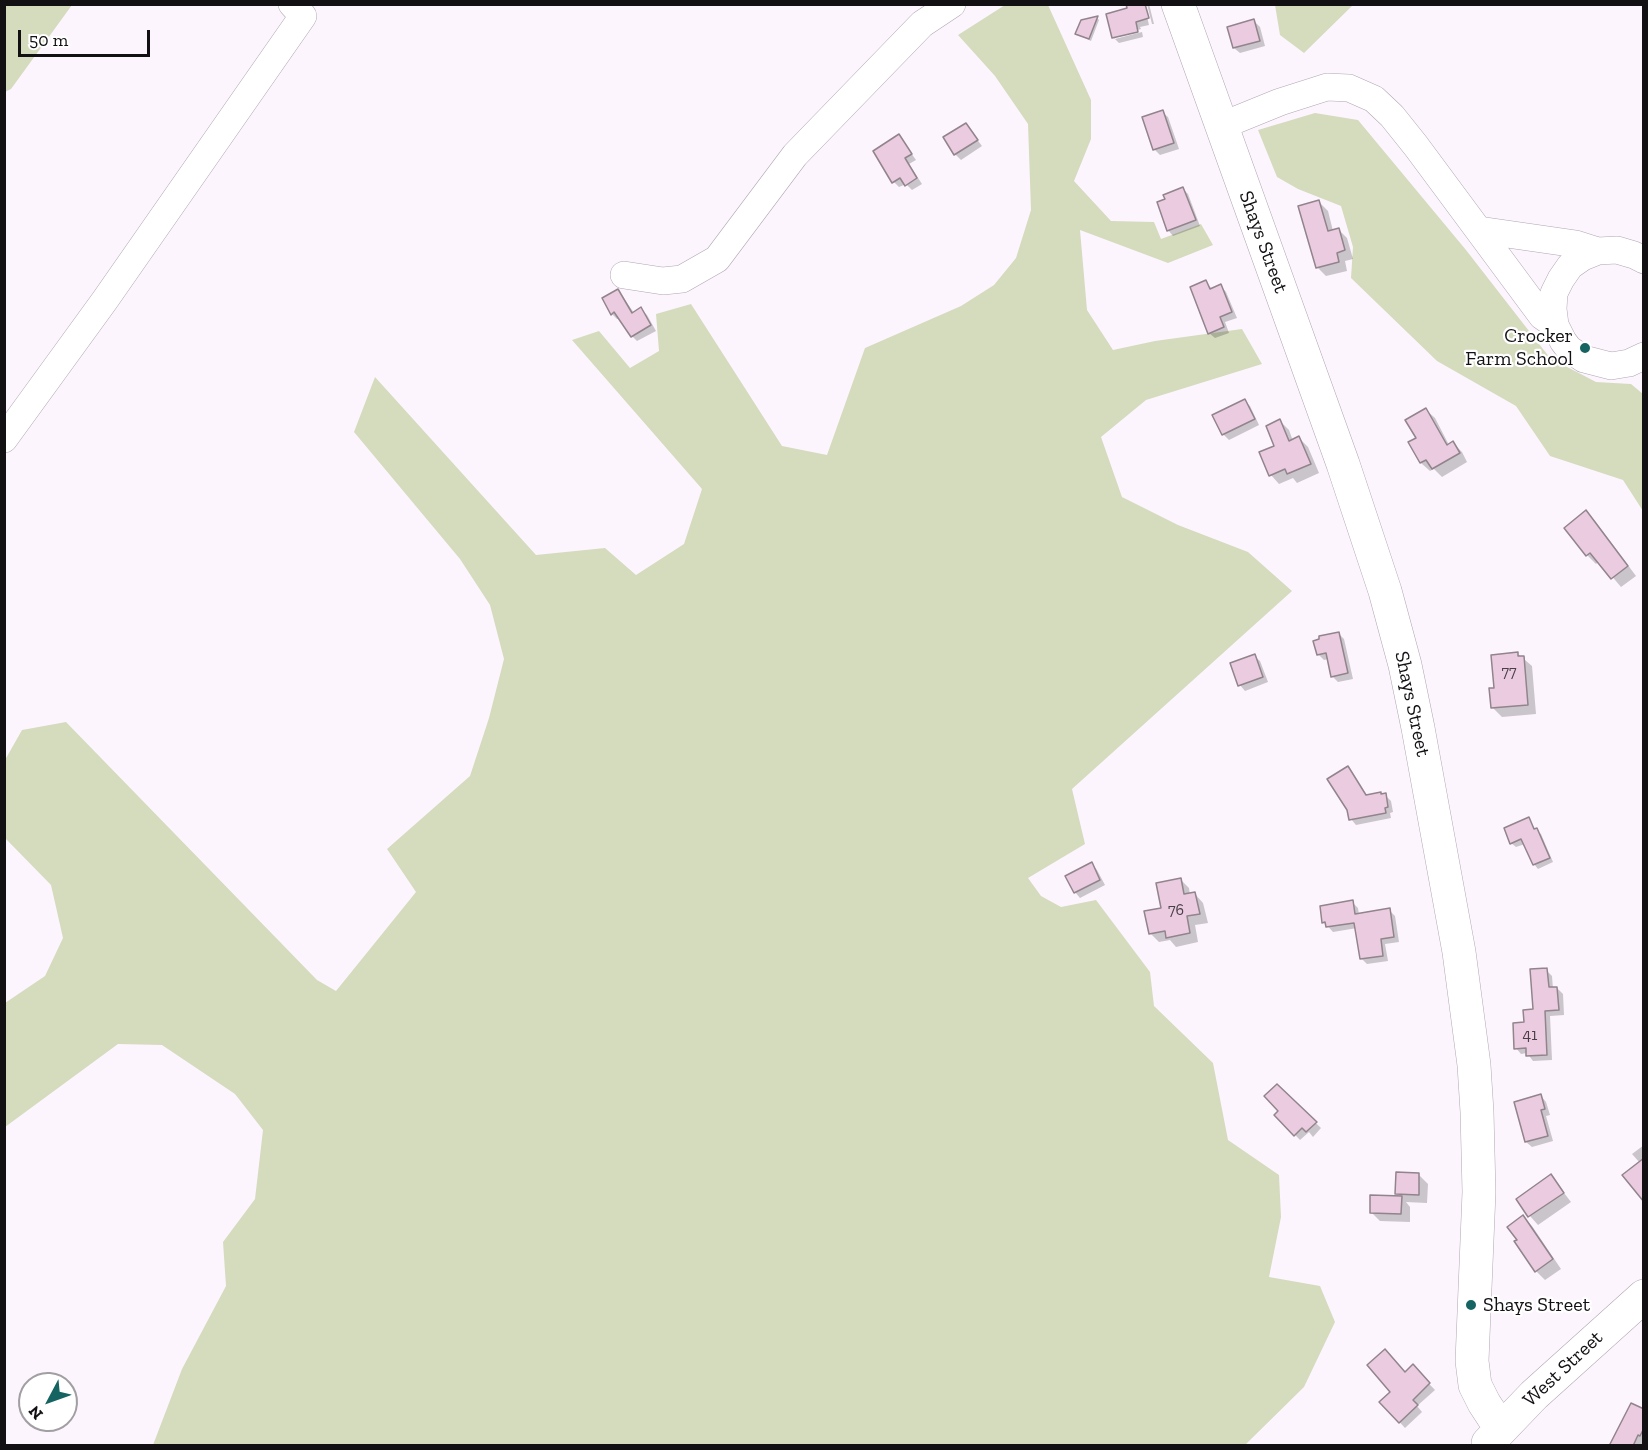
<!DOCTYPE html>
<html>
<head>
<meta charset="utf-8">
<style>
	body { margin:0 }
	#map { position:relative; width:1648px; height:1450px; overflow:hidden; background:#fdf5fe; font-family:"Zilla Slab",serif }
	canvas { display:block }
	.frame { position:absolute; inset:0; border:6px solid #131014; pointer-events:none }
	.north { position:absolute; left:18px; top:1372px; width:60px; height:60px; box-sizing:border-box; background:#fff; border:2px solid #a19fa1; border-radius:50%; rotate:229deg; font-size:16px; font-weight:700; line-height:24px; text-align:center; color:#131014 }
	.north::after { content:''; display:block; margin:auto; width:21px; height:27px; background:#156462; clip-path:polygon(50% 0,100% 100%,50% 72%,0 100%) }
	.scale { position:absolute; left:18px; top:30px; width:132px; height:27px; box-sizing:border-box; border:3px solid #131014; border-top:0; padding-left:8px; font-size:18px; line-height:21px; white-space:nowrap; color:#131014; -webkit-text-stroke:4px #fff; paint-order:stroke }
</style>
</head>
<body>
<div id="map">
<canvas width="1648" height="1450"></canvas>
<div class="frame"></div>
<div class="north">N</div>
<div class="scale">50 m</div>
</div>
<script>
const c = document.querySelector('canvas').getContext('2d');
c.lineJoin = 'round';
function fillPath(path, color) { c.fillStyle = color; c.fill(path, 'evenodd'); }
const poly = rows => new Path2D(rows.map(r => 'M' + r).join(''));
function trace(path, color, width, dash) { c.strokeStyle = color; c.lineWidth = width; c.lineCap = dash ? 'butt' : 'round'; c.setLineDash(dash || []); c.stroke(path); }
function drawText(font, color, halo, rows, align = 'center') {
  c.font = font + ' "Zilla Slab",serif'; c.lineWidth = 4.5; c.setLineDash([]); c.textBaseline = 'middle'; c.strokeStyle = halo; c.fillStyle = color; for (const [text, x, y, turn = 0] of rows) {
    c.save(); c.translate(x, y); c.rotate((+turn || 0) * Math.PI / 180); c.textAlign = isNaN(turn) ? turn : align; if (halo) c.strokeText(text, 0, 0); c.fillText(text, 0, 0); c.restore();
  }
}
fillPath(poly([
	[5,4,72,5,11,89,5,92],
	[1005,5,1048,5,1091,100,1091,139,1074,181,1111,221,1154,222,1161,239,1201,224,1213,245,1168,263,1080,230,1087,310,1113,350,1155,341,1242,329,1262,364,1146,400,1101,437,1122,497,1178,525,1248,552,1292,591,1072,789,1085,844,1028,878,1041,896,1061,907,1096,900,1150,972,1154,1006,1213,1063,1228,1140,1279,1175,1281,1217,1269,1277,1320,1286,1335,1322,1304,1387,1245,1445,153,1445,182,1369,226,1286,223,1242,255,1199,263,1130,235,1094,162,1045,118,1044,5,1127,5,1003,45,976,63,938,51,885,5,838,5,760,22,730,66,722,317,980,336,991,416,892,387,849,470,776,489,718,504,659,490,605,460,559,354,432,375,377,536,555,605,548,636,575,684,544,702,489,572,340,599,331,630,368,659,351,656,314,691,304,782,446,827,455,865,348,961,306,994,285,1016,258,1031,210,1028,124,995,76,958,35],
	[1275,5,1275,4,1353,5,1304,53,1280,35],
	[1315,113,1358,120,1466,250,1550,358,1596,382,1631,384,1643,394,1643,511,1623,480,1550,456,1516,406,1437,361,1351,278,1353,247,1341,206,1298,189,1277,177,1258,130]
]), '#d5dbbd');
fillPath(poly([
	[1144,4,1149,25,1140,27,1141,29,1115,36,1115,39,1142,32,1143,37,1119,43,1114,38],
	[1147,4,1149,4,1154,24,1152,24],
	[1097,18,1099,20,1091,41,1077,34],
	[1254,21,1260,27,1265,46,1240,53,1234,48],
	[1162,112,1168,117,1179,149,1160,155,1155,150,1144,118],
	[966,125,982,146,961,160,955,154],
	[899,136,916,160,909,164,922,184,912,190,906,184,899,187,894,182],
	[1183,189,1188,194,1200,226,1173,236,1168,230],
	[1319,202,1328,211,1333,231,1338,229,1347,238,1353,259,1345,261,1347,271,1326,276,1317,267],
	[1206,282,1212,289,1221,286,1226,292,1237,318,1225,322,1229,333,1215,338,1209,333],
	[619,291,634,313,641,309,647,315,656,331,637,341,632,336,620,318,617,319,612,314],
	[1245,401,1250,406,1259,425,1229,440,1223,434],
	[1426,410,1435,418,1449,445,1453,443,1462,452,1467,462,1442,477,1434,469,1430,471,1421,463,1410,443,1418,439],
	[1280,421,1289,430,1293,441,1299,438,1308,447,1319,473,1297,483,1293,478,1279,484,1271,475],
	[1586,512,1595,521,1636,576,1621,587,1599,561,1596,564,1587,555],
	[1338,633,1344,639,1353,679,1338,682,1333,677,1328,659,1324,660,1318,654],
	[1518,654,1532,666,1536,714,1502,717,1493,708],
	[1254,656,1260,661,1268,682,1245,691,1240,685],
	[1347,768,1367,796,1385,795,1391,801,1393,812,1390,813,1391,818,1356,825,1351,819],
	[1528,819,1536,830,1541,834,1553,862,1538,869,1534,864,1525,844,1516,847,1511,843],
	[1092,864,1097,870,1105,885,1080,898,1075,892],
	[1180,879,1189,888,1190,895,1195,894,1203,903,1208,923,1195,925,1198,942,1176,947,1170,940,1159,942,1150,933],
	[1352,902,1358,908,1359,915,1389,910,1395,916,1399,942,1385,944,1388,961,1367,964,1361,958,1357,928,1333,932,1324,922],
	[1546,970,1552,976,1553,989,1557,988,1563,994,1564,1015,1550,1016,1552,1060,1533,1061,1527,1053,1521,1054,1516,1048,1525,1023,1535,1011],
	[1277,1086,1321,1128,1313,1137,1309,1132,1300,1140,1276,1115,1280,1111],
	[1541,1096,1546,1102,1550,1115,1546,1116,1553,1141,1532,1147,1526,1142],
	[1644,1145,1644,1198,1640,1163,1632,1154],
	[1419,1175,1428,1184,1427,1203,1406,1202,1410,1207,1410,1222,1380,1221,1371,1212,1402,1198,1397,1193],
	[1551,1176,1571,1202,1538,1225,1530,1216],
	[1523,1217,1532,1226,1561,1269,1545,1280,1536,1271,1519,1240],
	[1413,1367,1435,1390,1417,1406,1422,1412,1405,1428,1381,1402],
	[1644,1411,1642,1446,1615,1446]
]), '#0003');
const building = poly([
	[1126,4,1145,4,1149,18,1136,22,1138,32,1112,38,1106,14,1127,8,1126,4],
	[1098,16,1089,39,1075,34,1081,20,1098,16],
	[1254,19,1260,41,1233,48,1227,27,1254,19],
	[1163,110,1174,143,1153,150,1142,117,1163,110],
	[966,123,978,140,954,155,943,137,966,123],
	[899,134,912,154,905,158,917,178,905,186,900,178,892,183,873,151,899,134],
	[1183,187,1196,220,1167,231,1157,202,1165,199,1163,195,1183,187],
	[1319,200,1328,231,1339,228,1345,250,1337,253,1339,262,1316,268,1298,206,1319,200],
	[1206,280,1210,289,1221,284,1232,312,1220,317,1224,327,1208,334,1190,287,1206,280],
	[618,289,632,313,641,307,651,325,631,337,614,312,611,315,602,298,618,289],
	[1245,399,1255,419,1222,435,1212,415,1245,399],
	[1426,408,1447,445,1453,441,1460,453,1432,469,1426,460,1420,463,1408,442,1416,438,1405,420,1426,408],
	[1280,419,1289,441,1299,436,1311,464,1287,474,1285,469,1269,476,1259,452,1274,446,1266,426,1280,419],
	[1586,510,1628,566,1611,579,1590,553,1586,556,1564,528,1586,510],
	[1339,632,1348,673,1331,677,1326,653,1317,655,1313,641,1319,639,1319,636,1339,632],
	[1518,652,1518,656,1524,656,1528,705,1491,708,1489,688,1494,688,1491,655,1518,652],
	[1255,654,1263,677,1238,686,1230,663,1255,654],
	[1348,766,1366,795,1381,792,1381,794,1386,793,1388,807,1385,808,1386,813,1349,820,1347,810,1327,779,1348,766],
	[1529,817,1534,829,1537,828,1550,858,1533,865,1521,839,1510,844,1504,828,1529,817],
	[1092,862,1100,880,1074,893,1065,876,1092,862],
	[1181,878,1184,894,1195,892,1200,914,1187,916,1190,933,1166,938,1165,931,1149,934,1144,911,1161,908,1156,883,1181,878],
	[1353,900,1355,914,1390,908,1394,937,1381,939,1383,956,1360,959,1354,923,1326,927,1325,922,1322,923,1320,906,1353,900],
	[1547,968,1549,987,1557,987,1559,1010,1545,1011,1547,1055,1526,1056,1526,1048,1514,1049,1513,1023,1524,1022,1523,1010,1533,1009,1530,969,1547,968],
	[1277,1084,1317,1122,1306,1132,1302,1128,1294,1136,1274,1115,1278,1111,1264,1096,1277,1084],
	[1541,1094,1545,1109,1541,1110,1548,1136,1525,1142,1514,1102,1541,1094],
	[1644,1158,1644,1202,1622,1175,1644,1158],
	[1396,1172,1419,1173,1419,1195,1395,1194,1396,1172],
	[1551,1174,1564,1193,1528,1217,1516,1199,1551,1174],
	[1370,1195,1402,1196,1401,1214,1370,1213,1370,1195],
	[1523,1215,1553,1259,1535,1272,1514,1241,1517,1240,1507,1227,1523,1215],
	[1385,1349,1405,1372,1413,1364,1430,1383,1413,1400,1418,1405,1399,1423,1379,1402,1390,1392,1367,1365,1385,1349],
	[1631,1403,1644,1409,1644,1428,1640,1436,1638,1435,1633,1446,1609,1446,1631,1403]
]);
fillPath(building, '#ebcbe0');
trace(building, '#91848c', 1.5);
const minor = poly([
	[1221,126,1280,102,1327,87,1349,88,1374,99,1392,116,1416,146,1542,316,1555,325],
	[1479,230,1576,244,1598,251],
	[1644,260,1634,255,1617,250,1598,251,1583,257,1570,266,1561,279,1554,293,1553,309,1555,325,1563,341,1569,349,1584,359,1611,366,1629,363,1644,356],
	[624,275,663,281,682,279,717,259,795,155,922,24,952,4],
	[4,439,105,300,303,16,292,4]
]);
const major = poly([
	[1178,4,1343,464,1385,591,1405,665,1418,728,1459,952,1474,1065,1477,1112,1479,1192,1472,1361,1475,1385,1484,1403,1501,1429],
	[1488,1443,1534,1395,1644,1296]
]);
trace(minor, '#b0a6b1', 28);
trace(major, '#b0a6b1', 34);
trace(minor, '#fff', 27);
trace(major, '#fff', 33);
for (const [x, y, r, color] of [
	[1585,348,6,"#156462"],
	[1471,1305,6,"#156462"]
]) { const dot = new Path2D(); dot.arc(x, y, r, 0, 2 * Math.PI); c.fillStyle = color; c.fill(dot); trace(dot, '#fff', 2); }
drawText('16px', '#493f47', null, [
	["77",1509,672],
	["76",1176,910],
	["41",1530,1035]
]);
drawText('20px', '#131014', '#fff', [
	["Shays Street",1263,242,70],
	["Shays Street",1412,704,78],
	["West Street",1563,1369,-43]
]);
drawText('20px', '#131014', '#fff', [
	["Crocker",1573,336],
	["Farm School",1573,359],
	["Shays Street",1483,1305,"left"]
], 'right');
</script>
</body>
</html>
